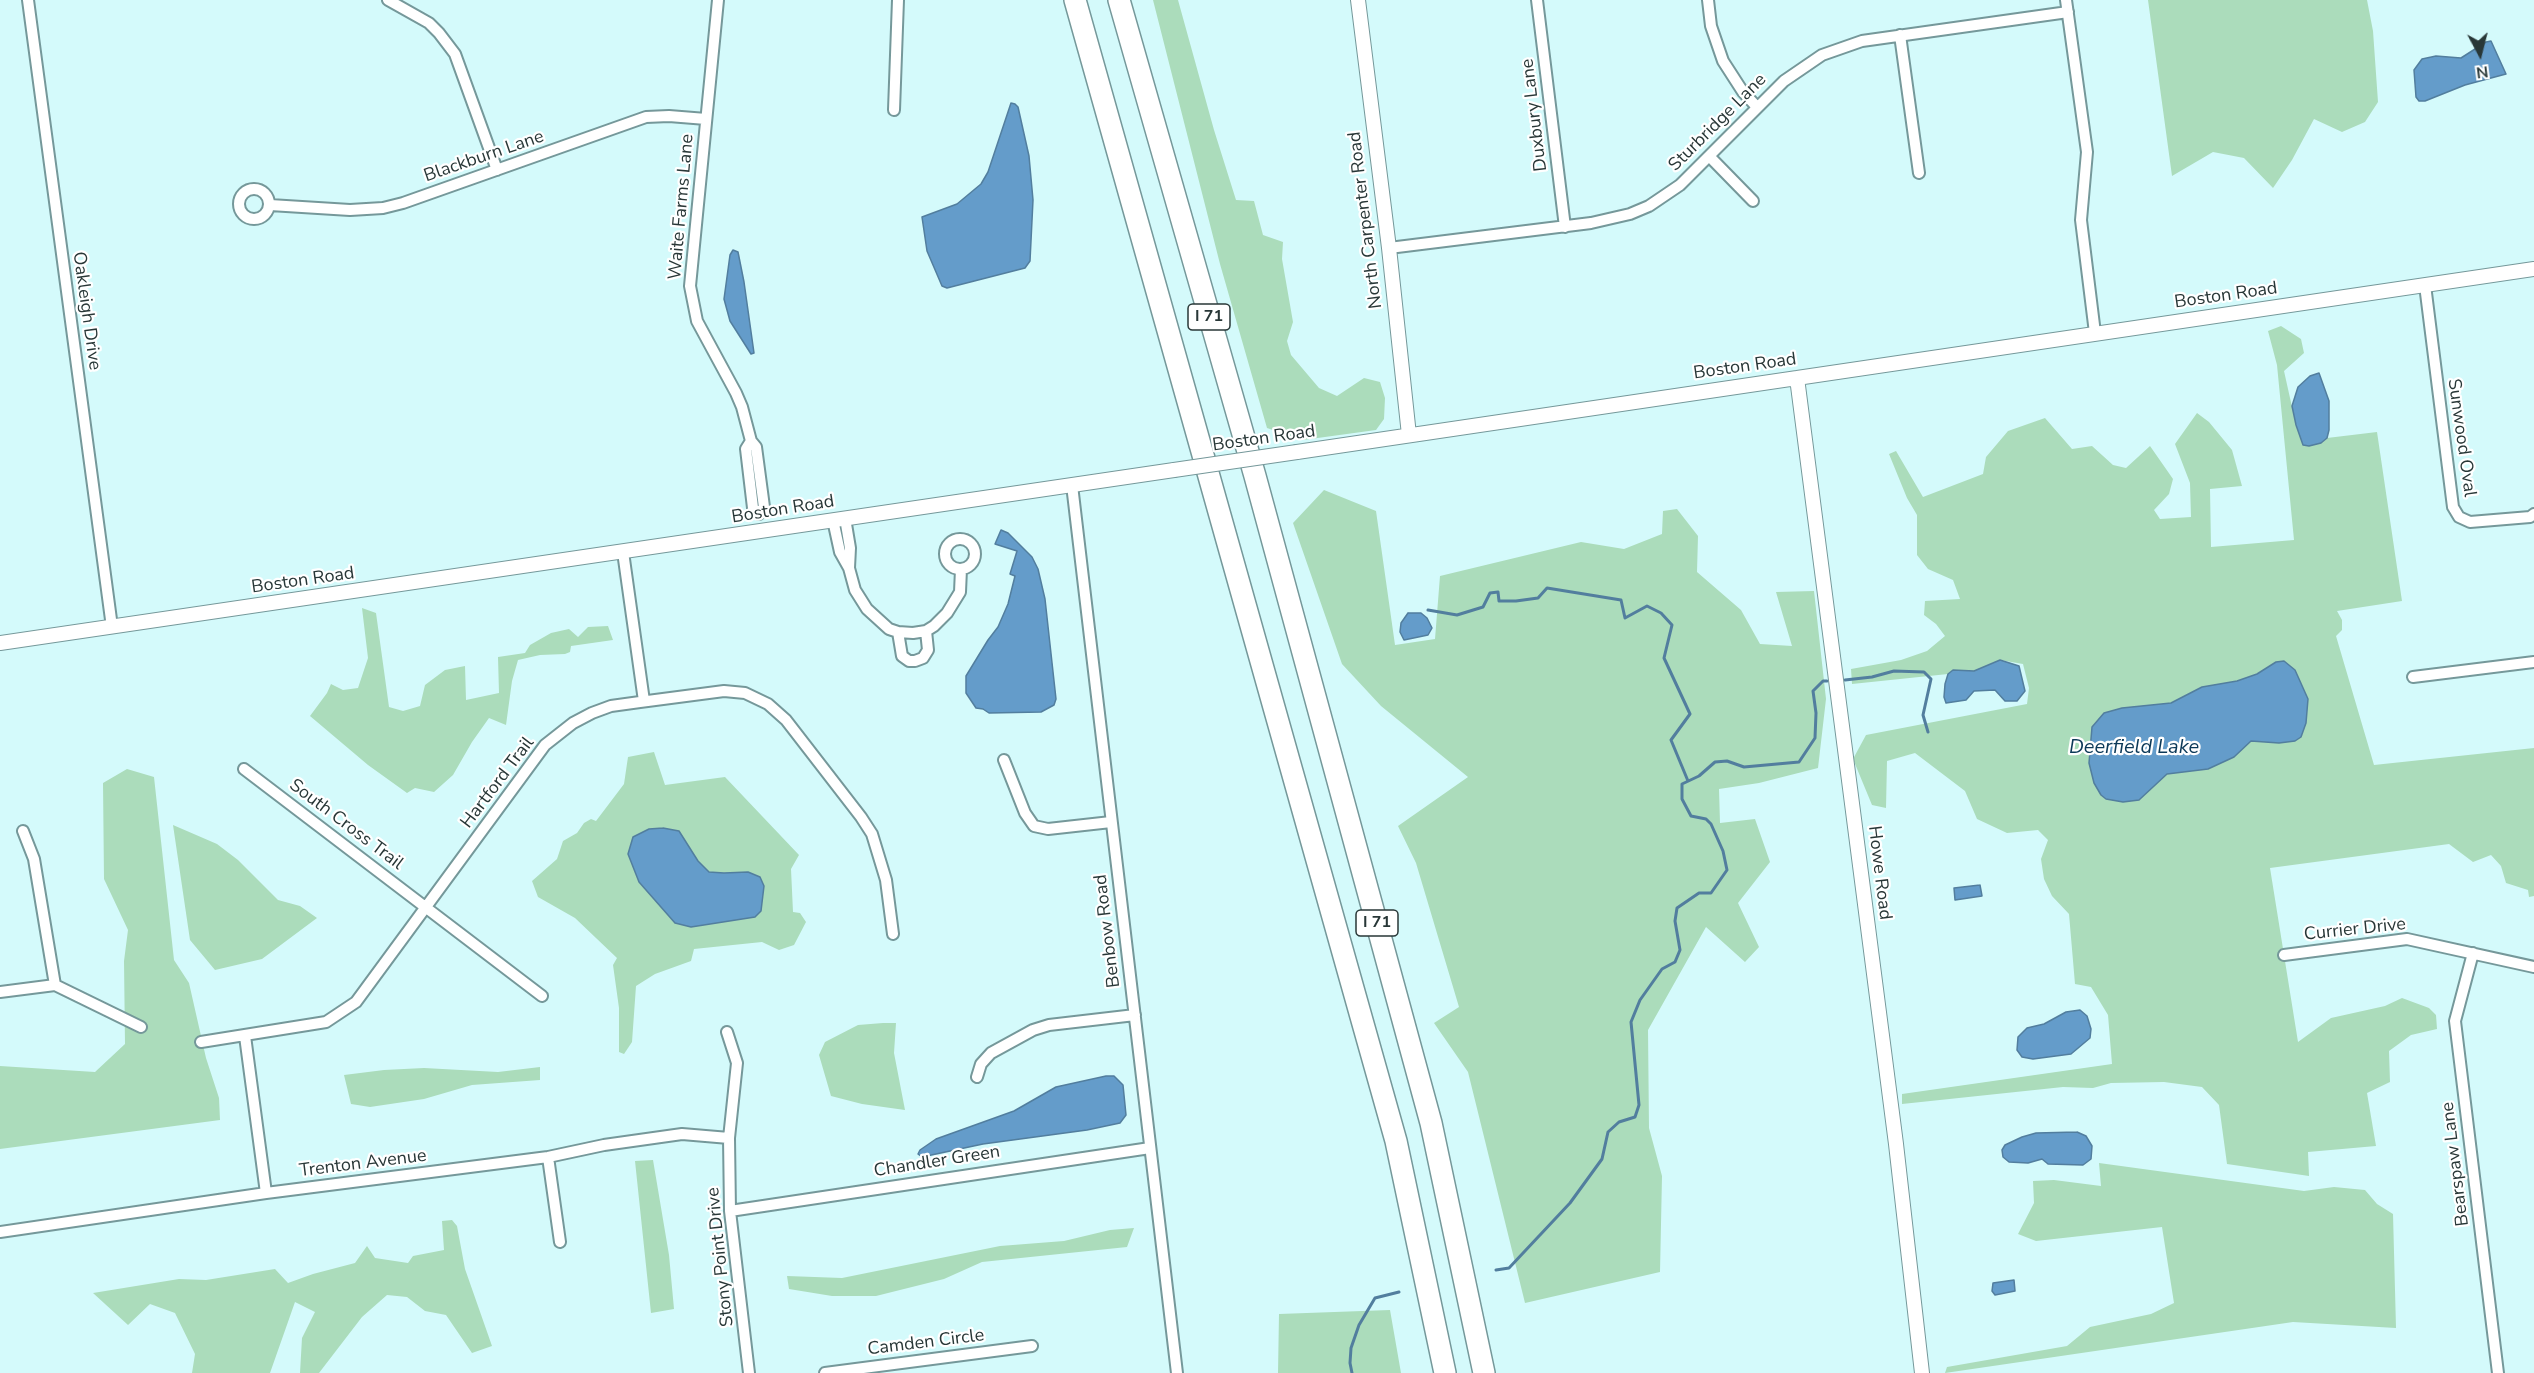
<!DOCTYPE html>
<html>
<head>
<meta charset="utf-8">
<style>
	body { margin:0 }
	#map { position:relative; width:2534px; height:1373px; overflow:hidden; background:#d4fafb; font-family:"Nunito Sans",sans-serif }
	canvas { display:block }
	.north { position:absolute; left:2450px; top:24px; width:60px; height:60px; -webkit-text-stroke:4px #fff; paint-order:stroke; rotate:173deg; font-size:16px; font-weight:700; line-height:24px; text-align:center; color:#283737 }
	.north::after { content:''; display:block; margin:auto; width:21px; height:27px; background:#283737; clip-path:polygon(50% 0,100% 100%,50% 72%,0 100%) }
</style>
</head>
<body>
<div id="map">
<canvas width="2534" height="1373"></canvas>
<div class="north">N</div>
</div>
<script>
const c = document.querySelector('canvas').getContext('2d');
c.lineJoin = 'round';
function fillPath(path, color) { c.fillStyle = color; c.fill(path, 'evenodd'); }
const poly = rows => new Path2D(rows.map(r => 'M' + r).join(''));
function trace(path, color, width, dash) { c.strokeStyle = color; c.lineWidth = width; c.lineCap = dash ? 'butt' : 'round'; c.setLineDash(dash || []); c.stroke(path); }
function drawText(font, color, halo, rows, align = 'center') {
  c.font = font + ' "Nunito Sans",sans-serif'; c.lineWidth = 4.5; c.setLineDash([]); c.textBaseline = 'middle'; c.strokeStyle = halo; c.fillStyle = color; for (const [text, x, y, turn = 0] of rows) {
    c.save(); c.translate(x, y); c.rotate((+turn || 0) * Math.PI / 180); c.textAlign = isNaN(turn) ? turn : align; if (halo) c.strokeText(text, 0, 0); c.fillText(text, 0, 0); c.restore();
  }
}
fillPath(poly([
	[1153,0,1178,0,1214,130,1236,200,1254,201,1263,235,1283,242,1282,259,1293,322,1287,341,1291,355,1319,388,1337,396,1364,378,1380,382,1385,398,1384,419,1376,430,1303,440,1267,428,1220,264],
	[2148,0,2367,0,2373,31,2378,102,2365,122,2342,132,2314,119,2292,160,2273,188,2244,158,2213,152,2172,176],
	[2281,326,2301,339,2304,353,2284,371,2296,425,2303,444,2321,443,2327,438,2377,432,2402,601,2337,611,2342,620,2342,630,2336,636,2374,765,2534,748,2534,896,2529,897,2528,890,2506,883,2501,866,2491,855,2473,862,2449,844,2270,868,2298,1042,2331,1018,2385,1006,2402,998,2429,1008,2436,1015,2437,1029,2411,1035,2389,1051,2390,1082,2367,1093,2376,1146,2308,1152,2309,1176,2227,1164,2219,1105,2202,1087,2164,1082,2111,1083,2093,1088,2063,1087,1902,1104,1902,1094,2112,1064,2108,1015,2091,987,2075,984,2069,914,2052,896,2044,879,2041,859,2048,840,2038,830,2007,833,1977,819,1965,791,1915,753,1887,761,1886,808,1872,805,1853,759,1866,735,2027,704,2029,688,2023,664,2000,660,1974,671,1953,670,1948,674,1852,684,1851,669,1901,660,1927,651,1945,636,1936,624,1924,615,1925,601,1960,599,1953,580,1928,569,1917,555,1917,515,1907,498,1889,454,1896,451,1923,497,1983,474,1986,457,2008,431,2045,418,2072,449,2092,446,2113,465,2126,468,2150,446,2173,479,2169,494,2154,510,2160,519,2191,517,2190,483,2175,444,2197,413,2209,422,2232,450,2242,486,2210,489,2211,547,2294,540,2277,365,2268,331],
	[1324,490,1376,511,1395,645,1435,639,1440,576,1581,542,1624,549,1662,534,1663,511,1677,509,1698,536,1697,572,1741,610,1760,644,1792,646,1776,592,1814,591,1826,699,1818,768,1759,783,1719,789,1720,823,1755,819,1770,862,1738,903,1759,947,1745,962,1706,927,1648,1030,1649,1128,1662,1176,1660,1272,1525,1303,1468,1072,1434,1023,1459,1007,1416,863,1398,826,1468,777,1381,706,1342,664,1293,523],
	[362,608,376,613,389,707,403,711,420,706,425,685,445,670,465,666,466,700,499,693,498,657,525,653,530,645,551,633,569,629,578,637,588,627,608,626,613,640,571,646,570,652,565,654,540,655,518,660,512,681,506,725,489,718,472,742,453,775,434,792,415,788,407,793,368,765,310,716,327,693,331,684,343,690,358,688,368,658],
	[654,752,665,785,725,777,799,855,791,869,793,912,800,913,806,922,794,945,779,950,762,942,694,949,691,961,655,974,636,986,632,1042,624,1054,619,1052,619,1008,613,965,617,958,575,918,538,897,532,881,557,859,563,841,577,833,584,823,591,819,596,821,624,784,628,757],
	[127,769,154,777,174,960,189,983,206,1058,219,1098,220,1120,0,1149,0,1066,95,1072,125,1044,124,961,128,930,104,879,103,783],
	[173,825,217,844,238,860,278,900,300,906,317,918,262,959,215,970,190,940],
	[883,1023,896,1023,894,1053,905,1110,862,1104,831,1096,819,1055,825,1042,858,1025],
	[540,1067,540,1080,472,1085,424,1099,370,1107,351,1104,344,1075,384,1070,424,1068,498,1072],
	[653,1160,669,1255,674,1309,651,1313,635,1161],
	[2099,1163,2304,1191,2334,1187,2365,1190,2377,1204,2393,1214,2396,1328,2293,1322,1945,1373,1947,1367,2067,1346,2090,1327,2151,1314,2174,1303,2162,1227,2036,1241,2018,1234,2034,1203,2033,1181,2054,1180,2101,1186],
	[452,1220,457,1226,465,1269,492,1346,472,1353,446,1315,425,1311,407,1297,387,1295,362,1317,319,1373,300,1373,302,1338,315,1312,295,1302,270,1373,192,1373,195,1354,175,1313,150,1304,128,1325,93,1293,179,1279,206,1280,275,1269,288,1283,313,1274,355,1263,367,1246,375,1258,408,1263,413,1256,444,1250,442,1221],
	[1134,1228,1127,1247,982,1262,944,1279,876,1296,832,1296,789,1289,787,1276,842,1278,1000,1246,1064,1241,1110,1230],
	[1390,1310,1401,1373,1278,1373,1279,1314]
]), '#abdcbb');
const water = poly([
	[2486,42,2491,41,2506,74,2465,85,2425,101,2419,101,2416,97,2414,70,2422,59,2436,56,2461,58,2486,42],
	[1011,103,1015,104,1018,107,1029,156,1033,200,1030,261,1025,268,947,288,942,286,927,251,922,217,957,204,981,184,988,172,1011,103],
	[733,250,738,252,744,282,754,353,751,354,730,321,724,299,730,255,733,250],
	[2319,373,2329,401,2329,430,2327,438,2321,443,2309,446,2303,445,2296,425,2292,406,2298,387,2310,376,2319,373],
	[1001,530,1008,533,1032,557,1038,569,1045,599,1056,699,1054,705,1041,712,989,713,983,709,976,708,966,693,966,676,988,640,998,627,1008,604,1015,576,1010,574,1017,551,995,544,1001,530],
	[1408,613,1421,613,1427,618,1432,628,1428,635,1404,640,1400,632,1401,623,1408,613],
	[2000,660,2019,666,2025,691,2017,701,2005,701,1995,690,1974,691,1966,700,1946,703,1944,697,1945,684,1948,674,1953,670,1974,671,2000,660],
	[2284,661,2295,670,2308,699,2306,723,2301,737,2295,741,2279,743,2251,741,2234,757,2208,769,2167,774,2139,800,2123,802,2106,799,2101,795,2094,783,2089,763,2092,727,2104,713,2122,708,2171,703,2202,687,2237,681,2257,674,2276,662,2284,661],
	[663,828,679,831,698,861,709,872,724,873,748,872,760,877,764,886,761,911,755,917,691,927,675,923,639,882,628,854,633,837,649,829,663,828],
	[1980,885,1982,896,1955,900,1954,888,1980,885],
	[2080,1010,2087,1016,2091,1029,2090,1038,2071,1054,2033,1059,2022,1057,2017,1050,2018,1037,2027,1028,2044,1024,2066,1012,2080,1010],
	[1106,1076,1114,1076,1123,1085,1126,1115,1120,1123,1087,1130,983,1144,922,1157,918,1154,920,1150,936,1139,1014,1111,1056,1087,1106,1076],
	[2077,1132,2086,1136,2092,1146,2091,1159,2083,1165,2048,1164,2042,1159,2028,1163,2009,1162,2003,1157,2002,1150,2005,1145,2022,1137,2036,1133,2077,1132],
	[2014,1280,2015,1291,1995,1295,1992,1291,1993,1283,2014,1280]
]);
fillPath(water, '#649cca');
trace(water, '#527e9e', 1.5);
trace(poly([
	[1428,610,1457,615,1483,607,1490,593,1498,592,1499,601,1516,601,1538,598,1547,588,1621,600,1625,618,1647,606,1661,613,1672,625,1664,658,1690,714,1671,740,1688,781],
	[1845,680,1872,677,1894,671,1924,672,1931,679,1923,715,1928,732],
	[1496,1270,1509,1268,1570,1203,1602,1159,1608,1132,1619,1122,1635,1117,1639,1105,1631,1022,1640,1000,1662,969,1675,962,1680,950,1675,921,1677,908,1699,893,1711,893,1727,870,1723,851,1711,824,1706,819,1691,816,1682,799,1682,784,1699,776,1715,762,1727,761,1744,767,1799,762,1815,738,1816,713,1813,691,1823,681,1827,681],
	[1352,1373,1350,1363,1351,1348,1359,1325,1375,1298,1399,1292]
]), '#527e9e', 3);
const minor = poly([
	[28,0,112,627],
	[388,0,429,23,439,33,455,54,497,170],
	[718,0,690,286,697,321,736,393,742,407,751,441,756,447,764,507,759,514,753,508,746,449,751,441],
	[1537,0,1565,227],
	[1708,0,1711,26,1723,61,1743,92,1757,107],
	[2066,0,2087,152,2081,220,2095,333],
	[1900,35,1919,173],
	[894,110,898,0],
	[1709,156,1753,201],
	'239 204a15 15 0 1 1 30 0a15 15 0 1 1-30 0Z',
	[270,205,350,210,383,208,403,203,646,117,669,116,706,119],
	[1389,248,1591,223,1630,214,1649,206,1680,185,1784,81,1822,55,1862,41,2068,12],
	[2425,285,2453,507,2459,517,2470,522,2530,517,2534,514],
	[1072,485,1177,1373],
	[845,518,850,548,849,568,855,590,867,609,889,629,898,632,913,633,926,631,934,626,947,613,960,592,961,569],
	[833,520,840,552,849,568],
	'945 554a15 15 0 1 1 30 0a15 15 0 1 1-30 0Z',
	[623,552,644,701],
	[898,632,902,656,909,661,915,661,923,658,928,650,926,631],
	[2413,677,2534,662],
	[1004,760,1025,813,1034,826,1048,829,1111,822],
	[244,769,542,996],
	[23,831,34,859,55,985],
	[2473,953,2455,1021,2498,1373],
	[2284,955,2407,939,2534,967],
	[0,992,55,985,141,1027],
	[727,1032,737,1063,729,1138,730,1211,749,1373],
	[245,1036,266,1193],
	[201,1042,326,1022,356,1002,545,745,573,723,592,713,611,706,640,702,724,691,745,693,768,704,786,720,861,817,872,834,886,880,893,934],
	[977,1077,981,1064,991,1053,1033,1030,1049,1025,1135,1015],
	[548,1157,560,1242],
	[730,1211,1150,1148],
	[0,1232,266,1193,548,1157,604,1145,682,1134,729,1138],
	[825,1373,1032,1346]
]);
const tertiary = poly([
	[1358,0,1389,248,1409,435],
	[1797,378,1896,1144,1922,1373],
	[1297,452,2534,269],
	[0,643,1174,470]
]);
const motorway = poly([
	[1075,0,1396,1141,1445,1373],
	[1119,0,1255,476,1431,1123,1484,1373]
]);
trace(minor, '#75989a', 14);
trace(tertiary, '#75989a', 16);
trace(motorway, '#75989a', 24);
trace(minor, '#fff', 10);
trace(tertiary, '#fff', 14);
trace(motorway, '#fff', 21);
const tertiaryBridge = poly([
	[1174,470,1297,452]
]);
trace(tertiaryBridge, '#75989a', 16, []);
trace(tertiaryBridge, '#fff', 14);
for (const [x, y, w] of [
	[1209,317,42],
	[1377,923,42]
]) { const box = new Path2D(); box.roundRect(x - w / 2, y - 13, w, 26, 4.5); c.fillStyle = '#fff'; c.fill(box); trace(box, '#283737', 1.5); }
drawText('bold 16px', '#283737', null, [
	["I 71",1209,317],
	["I 71",1377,923]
]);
drawText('18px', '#283737', '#fff', [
	["Duxbury Lane",1535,115,-97],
	["Sturbridge Lane",1718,123,-45],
	["Blackburn Lane",484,157,-19],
	["Waite Farms Lane",682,207,-85],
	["North Carpenter Road",1366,220,-97],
	["Boston Road",2226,296,-8],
	["Oakleigh Drive",86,311,82],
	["Boston Road",1745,367,-8],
	["Sunwood Oval",2461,438,82],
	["Boston Road",1264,439,-8],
	["Boston Road",783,510,-9],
	["Boston Road",303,581,-8],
	["Hartford Trail",498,783,-53],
	["South Cross Trail",346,825,37],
	["Howe Road",1879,873,83],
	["Currier Drive",2355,930,-6],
	["Benbow Road",1108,931,-97],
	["Chandler Green",937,1162,-9],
	["Trenton Avenue",363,1164,-7],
	["Bearspaw Lane",2456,1164,-97],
	["Stony Point Drive",721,1257,-96],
	["Camden Circle",926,1343,-7]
]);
drawText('italic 20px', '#0c3958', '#fff', [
	["Deerfield Lake",2134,748]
]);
</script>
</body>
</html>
